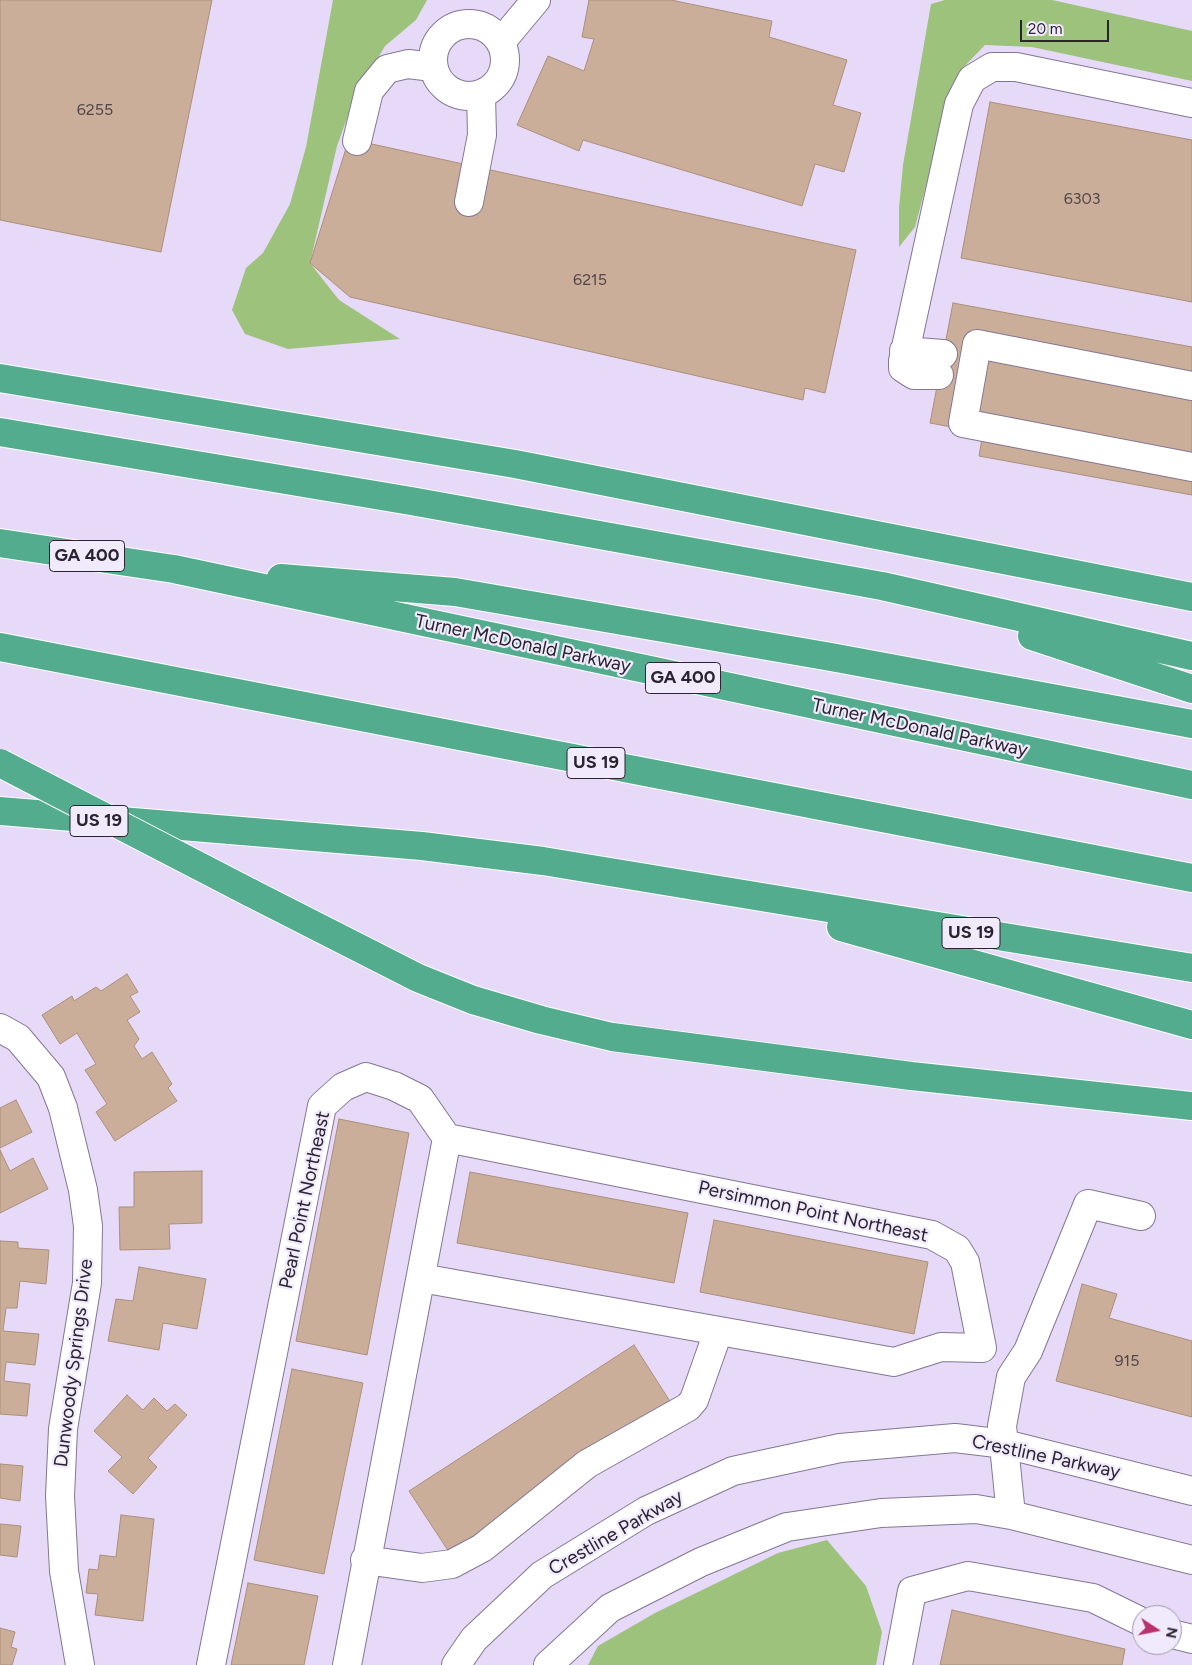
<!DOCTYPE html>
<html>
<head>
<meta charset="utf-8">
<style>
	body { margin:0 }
	#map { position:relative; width:1192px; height:1665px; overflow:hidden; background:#e7d9f8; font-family:Figtree,sans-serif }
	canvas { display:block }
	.north { position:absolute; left:1132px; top:1605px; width:50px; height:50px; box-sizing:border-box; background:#f1e9fc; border:1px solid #a19aaa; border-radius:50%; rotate:101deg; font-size:14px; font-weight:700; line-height:20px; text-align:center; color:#29242f }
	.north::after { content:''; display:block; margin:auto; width:18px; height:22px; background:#bb316c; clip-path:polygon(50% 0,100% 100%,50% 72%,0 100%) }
	.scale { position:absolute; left:1020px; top:20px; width:89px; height:22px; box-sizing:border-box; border:2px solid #29242f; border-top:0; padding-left:6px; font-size:15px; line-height:18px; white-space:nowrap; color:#29242f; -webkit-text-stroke:4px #f1e9fc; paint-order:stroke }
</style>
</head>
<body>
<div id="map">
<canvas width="1192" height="1665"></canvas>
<div class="north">N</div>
<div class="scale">20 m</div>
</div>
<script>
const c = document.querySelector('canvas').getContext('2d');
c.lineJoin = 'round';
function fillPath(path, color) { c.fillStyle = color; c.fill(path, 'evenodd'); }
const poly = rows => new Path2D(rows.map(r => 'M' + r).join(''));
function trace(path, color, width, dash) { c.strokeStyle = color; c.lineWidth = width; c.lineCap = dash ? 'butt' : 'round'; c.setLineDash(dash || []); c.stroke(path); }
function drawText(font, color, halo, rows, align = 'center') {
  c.font = font + ' Figtree,sans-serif'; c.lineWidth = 4.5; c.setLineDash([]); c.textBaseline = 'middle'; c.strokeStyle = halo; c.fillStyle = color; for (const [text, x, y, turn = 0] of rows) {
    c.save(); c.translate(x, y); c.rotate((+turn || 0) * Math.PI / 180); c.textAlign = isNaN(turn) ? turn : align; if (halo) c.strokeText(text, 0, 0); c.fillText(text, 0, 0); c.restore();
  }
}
fillPath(poly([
	[333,0,427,0,416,20,385,46,355,96,337,146,310,263,339,300,400,339,288,349,245,334,232,310,246,268,263,253,290,204,306,147],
	[945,0,1052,0,1192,31,1192,81,1032,47,985,45,959,72,946,110,915,227,899,247,899,208,903,165,931,4],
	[827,1540,866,1586,882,1632,876,1665,588,1665,598,1646,655,1613,778,1553]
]), '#9cc27c');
const building = poly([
	[0,0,212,0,161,252,0,220,0,0],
	[589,0,671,0,772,21,769,37,847,60,833,105,861,113,844,172,815,164,802,206,583,140,579,151,517,125,548,56,584,71,594,39,582,37,589,0],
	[990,102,1192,140,1192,302,961,258,990,102],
	[349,139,856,250,825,393,805,388,803,400,350,297,310,263,349,139],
	[953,303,1192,347,1192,495,979,456,983,433,930,423,953,303],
	[127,974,138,992,130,996,140,1012,127,1020,139,1039,134,1046,142,1059,152,1052,172,1084,168,1088,177,1101,115,1141,96,1112,107,1104,85,1070,96,1064,77,1033,60,1044,42,1015,72,996,74,1001,96,987,101,991,127,974],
	[16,1100,32,1132,0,1148,0,1108,16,1100],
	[339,1119,409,1133,367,1355,296,1341,339,1119],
	[0,1150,10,1171,33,1158,48,1189,0,1213,0,1150],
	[202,1171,202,1223,169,1224,170,1249,120,1250,119,1207,134,1207,134,1172,202,1171],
	[470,1172,688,1213,674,1283,457,1243,470,1172],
	[714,1220,928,1262,914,1334,700,1292,714,1220],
	[0,1241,18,1242,18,1248,49,1250,46,1284,20,1281,17,1308,6,1308,3,1331,39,1334,35,1365,6,1362,4,1381,30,1384,27,1416,0,1414,0,1241],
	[139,1267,206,1279,197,1329,163,1323,159,1350,108,1341,116,1299,133,1301,139,1267],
	[1082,1284,1117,1294,1109,1318,1192,1341,1192,1417,1056,1381,1082,1284],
	[634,1345,673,1406,449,1552,409,1491,634,1345],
	[292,1369,363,1383,324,1574,254,1560,292,1369],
	[127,1395,143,1410,154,1398,167,1411,175,1404,187,1415,148,1458,157,1467,133,1494,108,1471,122,1457,94,1431,127,1395],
	[0,1464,23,1466,20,1501,0,1498,0,1464],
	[121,1515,154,1519,143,1621,95,1615,98,1594,86,1593,89,1569,98,1570,100,1555,116,1557,121,1515],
	[0,1524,21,1526,17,1557,0,1555,0,1524],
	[248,1583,318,1596,304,1665,231,1665,248,1583],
	[952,1610,1125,1649,1122,1665,940,1665,952,1610],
	[0,1628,15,1632,11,1647,17,1649,12,1665,0,1665,0,1628]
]);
fillPath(building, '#cbae99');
trace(building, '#ab8f7b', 1);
const minor = poly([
	'433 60a36 36 0 1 1 72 0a36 36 0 1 1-72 0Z',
	[501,42,536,0],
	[357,141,369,91,387,69,408,64,433,67],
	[469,202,482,135,481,95],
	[904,351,943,354],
	[939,375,914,375,903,368,903,361,959,104,972,79,992,67,1016,67,1192,103],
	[1192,386,977,344,963,423,1192,467],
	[0,1028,18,1038,51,1077,63,1108,83,1190,88,1226,87,1283,63,1429,60,1496,64,1571,80,1665],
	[447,1138,932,1235,957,1249,965,1262,982,1348],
	[421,1278,894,1362,941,1347,982,1348],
	[1011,1515,1002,1426,1011,1377,1028,1351,1088,1204,1141,1216],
	[365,1560,422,1568,452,1564,482,1548,587,1464,688,1407,694,1400,718,1332],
	[1172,1634,1192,1639],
	[211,1665,322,1106,343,1087,366,1077,394,1086,420,1099,447,1138,347,1665],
	[456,1665,474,1639,542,1575,646,1511,733,1471,840,1448,955,1438,1005,1444,1192,1491],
	[548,1665,610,1608,701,1562,787,1527,881,1513,976,1509,1011,1515,1192,1560],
	[898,1665,912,1591,968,1576,1093,1598,1142,1622]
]);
const highway = poly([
	[0,378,515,464,1192,597],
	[0,432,411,501,882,586,1192,656],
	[0,543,174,569,1192,785],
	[281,578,455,592,831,657,1192,724],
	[1032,636,1192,689],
	[0,647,1192,878],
	[0,811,422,846,543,861,1192,968],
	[249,892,418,978,473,1000,541,1020,612,1037,911,1076,1192,1106],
	[841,927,1192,1025]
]);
trace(minor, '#847793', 30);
trace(highway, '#fff', 30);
trace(minor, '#fff', 28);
trace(highway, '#53ac8e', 28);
const highwayBridge = poly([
	[0,763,249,892]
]);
trace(highwayBridge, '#fff', 30, []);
trace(highwayBridge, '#53ac8e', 28);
drawText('16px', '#52464a', null, [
	["6255",95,110],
	["6303",1082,199],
	["6215",590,280],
	["915",1127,1361]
]);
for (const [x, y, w] of [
	[87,556,75],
	[683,678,75],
	[596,763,58],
	[99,821,58],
	[971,933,58]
]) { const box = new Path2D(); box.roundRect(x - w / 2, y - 15.5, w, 31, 4); c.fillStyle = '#f1e9fc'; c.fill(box); trace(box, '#29242f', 1); }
drawText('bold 18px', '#29242f', null, [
	["GA 400",87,556],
	["GA 400",683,678],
	["US 19",596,763],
	["US 19",99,821],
	["US 19",971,933]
]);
drawText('19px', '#29242f', '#f1e9fc', [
	["Turner McDonald Parkway",523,644,12],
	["Turner McDonald Parkway",920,728,12],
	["Pearl Point Northeast",305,1200,-78],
	["Persimmon Point Northeast",813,1212,12],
	["Dunwoody Springs Drive",74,1363,-83],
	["Crestline Parkway",1046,1457,12],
	["Crestline Parkway",616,1533,-30]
]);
</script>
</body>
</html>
